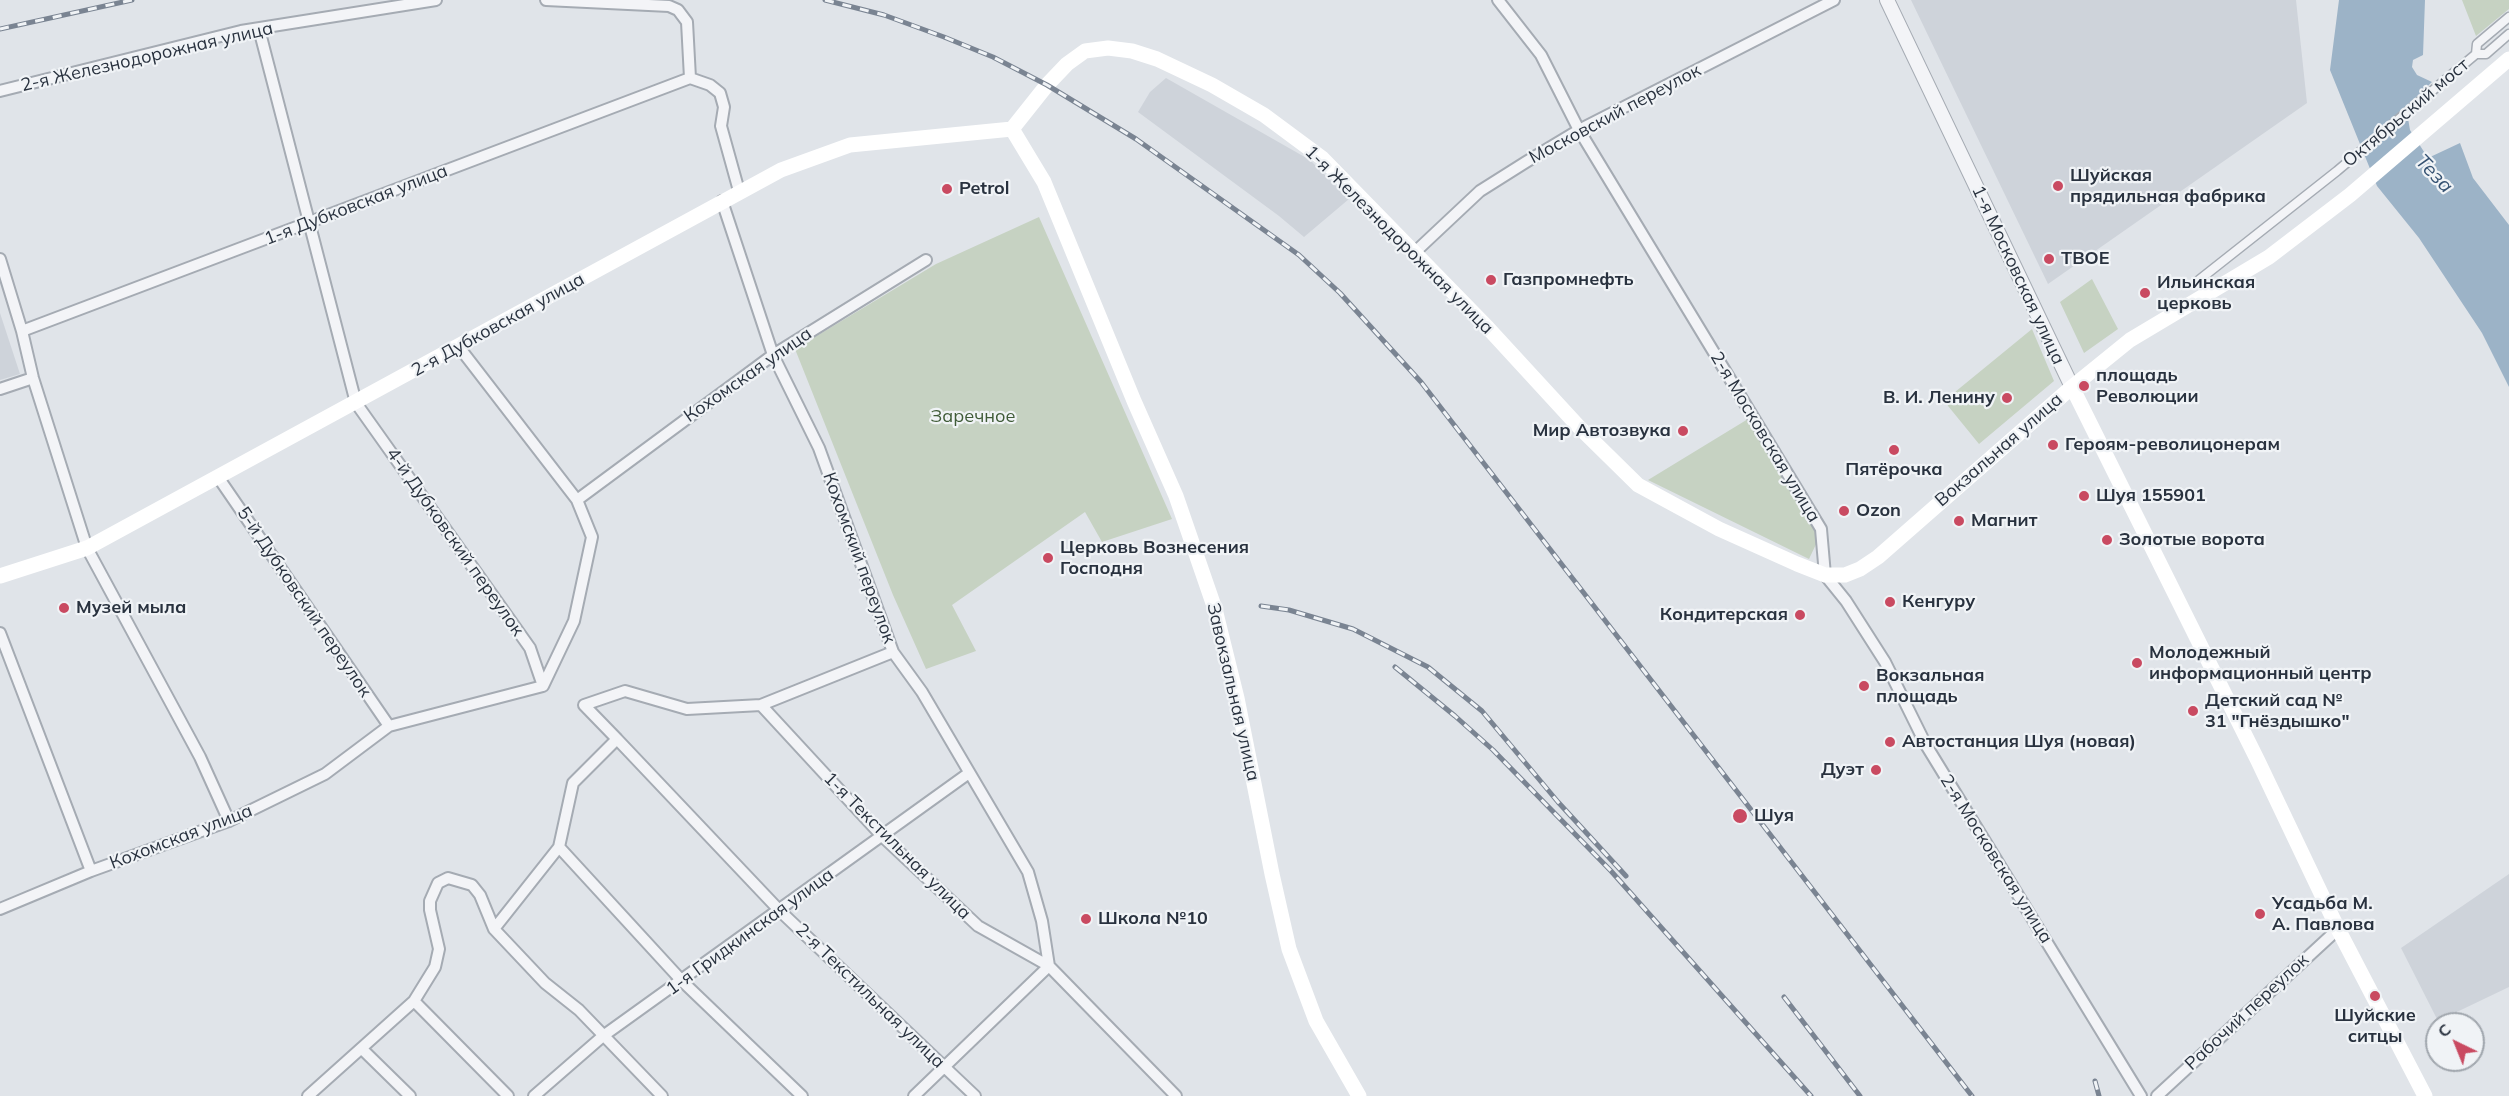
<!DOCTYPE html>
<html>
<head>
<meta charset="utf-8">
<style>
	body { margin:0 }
	#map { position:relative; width:2509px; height:1096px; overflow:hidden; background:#e0e4e9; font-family:Mulish,sans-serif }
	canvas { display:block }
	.north { position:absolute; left:2425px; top:1012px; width:60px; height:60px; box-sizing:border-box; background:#f0f3f6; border:2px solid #a0a6ad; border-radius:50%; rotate:317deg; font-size:16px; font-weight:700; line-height:24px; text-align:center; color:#29323f }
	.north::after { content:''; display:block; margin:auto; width:21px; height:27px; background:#c94a61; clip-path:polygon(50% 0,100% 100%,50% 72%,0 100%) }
</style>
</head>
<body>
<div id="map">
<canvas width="2509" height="1096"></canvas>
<div class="north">С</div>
</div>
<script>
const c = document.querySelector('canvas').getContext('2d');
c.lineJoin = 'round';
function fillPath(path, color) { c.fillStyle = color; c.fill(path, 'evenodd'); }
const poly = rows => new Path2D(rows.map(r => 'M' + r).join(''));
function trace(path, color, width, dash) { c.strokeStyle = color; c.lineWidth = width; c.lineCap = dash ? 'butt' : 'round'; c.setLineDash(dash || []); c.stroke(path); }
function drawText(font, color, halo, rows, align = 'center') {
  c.font = font + ' Mulish,sans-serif'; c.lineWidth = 4.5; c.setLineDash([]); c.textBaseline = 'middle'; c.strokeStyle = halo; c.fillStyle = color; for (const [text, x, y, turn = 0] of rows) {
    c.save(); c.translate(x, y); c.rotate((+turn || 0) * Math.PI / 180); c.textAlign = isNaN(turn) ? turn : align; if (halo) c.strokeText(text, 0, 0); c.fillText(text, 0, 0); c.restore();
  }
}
fillPath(poly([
	[1911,0,2296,0,2307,103,2048,284],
	[1166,78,1310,160,1349,199,1304,237,1279,216,1138,112,1150,92],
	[0,313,20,374,0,380],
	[2509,874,2509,987,2438,1021,2401,948]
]), '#ced3da');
fillPath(poly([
	[2462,0,2509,0,2509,9,2476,36],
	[1039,217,1172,519,1102,542,1085,512,952,605,976,651,926,669,893,595,795,349,936,264],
	[2092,279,2118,329,2084,353,2060,302],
	[2032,329,2054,381,1979,444,1944,401],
	[1748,419,1819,538,1809,559,1648,480]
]), '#c6d2c2');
fillPath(poly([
	[2339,0,2425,0,2423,55,2413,60,2412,67,2417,75,2432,82,2406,107,2410,130,2428,158,2460,143,2473,178,2509,225,2509,387,2482,333,2419,238,2377,186,2330,70]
]), '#9cb3c7');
const pedestrian = poly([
	[2476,54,2477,44,2509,17],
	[2476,54,2486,54,2509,34],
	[2199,280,2337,171,2476,54]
]);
const minor = poly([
	[546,0,669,6,678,10,687,22,690,78],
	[1498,0,1541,55,1579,130,1821,529,1825,575,1846,601,1885,662,1926,745,2141,1096],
	[259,29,356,403,530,648,543,686],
	[690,78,710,85,720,93,724,107,721,126,739,191],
	[0,91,241,31,436,0],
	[722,201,773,355,819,448,893,652,922,692,1028,872,1042,921,1049,966,914,1096],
	[1414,253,1480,191,1526,162,1579,130,1834,0],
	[0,259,22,331,33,378,87,548,200,757,229,821],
	[22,331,690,78],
	[0,389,33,378],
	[218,477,389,726],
	[577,500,773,355,926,260],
	[0,633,91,871],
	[761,705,882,836,978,926,1049,966,1176,1096],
	[617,739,780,911,975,1096],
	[559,847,682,981,802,1096],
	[0,909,91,871,229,821,325,774,389,726,543,686,574,621,592,537,577,500,459,347],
	[494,929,545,983,579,1010,662,1096],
	[414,1001,508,1096],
	[362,1049,410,1096],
	[308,1096,414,1001,435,967,439,949,430,910,430,901,438,883,448,878,472,885,480,895,494,929,559,847,573,783,617,739,584,705,625,691,687,709,761,705,893,652],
	[534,1096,603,1036,969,773],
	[2157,1096,2338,929]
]);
const tertiary = poly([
	[1887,0,2072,387]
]);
trace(pedestrian, '#a5abb3', 11);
trace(minor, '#a5abb3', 14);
trace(tertiary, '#a5abb3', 16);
trace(pedestrian, '#f3f4f7', 8);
trace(minor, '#f3f4f7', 10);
trace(tertiary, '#f3f4f7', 14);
trace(poly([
	[1012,129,1047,85,1067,64,1085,51,1108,48,1132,51,1157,59,1212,85,1264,115,1322,158,1488,328,1579,427,1638,485,1719,529,1797,564,1825,575,1845,575,1860,569,1878,557,2072,387,2130,340,2269,257,2350,195,2509,59],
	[1012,129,1044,182,1134,401,1176,496,1215,609,1237,698,1272,874,1289,949,1316,1021,1359,1096],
	[2072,387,2258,761,2338,929,2425,1096],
	[0,576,87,548,781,170,850,145,1012,129]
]), '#fff', 15);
const rail = poly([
	[825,0,884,15,944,37,993,57,1047,85,1136,139,1299,255,1340,293,1421,382,1972,1096],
	[0,29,132,0],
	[1261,606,1289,610,1353,629,1428,667,1482,711,1558,802,1626,876],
	[1395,667,1455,716,1493,750,1611,871,1811,1096],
	[1784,997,1860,1096],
	[2095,1081,2099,1096]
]);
trace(rail, '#7a8492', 5);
trace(rail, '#f0f3f6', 3, [9]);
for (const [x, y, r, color] of [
	[2058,186,6,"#c94a61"],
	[947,189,6,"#c94a61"],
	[2049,259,6,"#c94a61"],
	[1491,280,6,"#c94a61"],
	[2145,293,6,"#c94a61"],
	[2084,386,6,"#c94a61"],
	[2007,398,6,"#c94a61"],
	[1683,431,6,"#c94a61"],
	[2053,445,6,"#c94a61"],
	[1894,450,6,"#c94a61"],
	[2084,496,6,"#c94a61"],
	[1844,511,6,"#c94a61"],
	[1959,521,6,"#c94a61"],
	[2107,540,6,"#c94a61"],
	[1048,558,6,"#c94a61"],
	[1890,602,6,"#c94a61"],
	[64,608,6,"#c94a61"],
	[1800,615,6,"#c94a61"],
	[2137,663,6,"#c94a61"],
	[1864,686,6,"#c94a61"],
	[2193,711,6,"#c94a61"],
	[1890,742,6,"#c94a61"],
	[1876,770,6,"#c94a61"],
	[1740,816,8,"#c94a61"],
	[2260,914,6,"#c94a61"],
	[1086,919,6,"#c94a61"],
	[2375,996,6,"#c94a61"]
]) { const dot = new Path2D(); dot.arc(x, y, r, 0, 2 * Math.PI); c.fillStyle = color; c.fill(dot); trace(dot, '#f0f3f6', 2); }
drawText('18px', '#29323f', '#f0f3f6', [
	["2-я Железнодорожная улица",147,57,-13],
	["Октябрьский мост",2406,113,-40],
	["Московский переулок",1615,114,-28],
	["1-я Дубковская улица",356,205,-21],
	["1-я Железнодорожная улица",1399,240,45],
	["1-я Московская улица",2018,275,65],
	["2-я Дубковская улица",498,325,-29],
	["Кохомская улица",748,375,-35],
	["2-я Московская улица",1765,437,59],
	["Вокзальная улица",1999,450,-41],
	["4-й Дубковский переулок",455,542,55],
	["Кохомский переулок",859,558,70],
	["5-й Дубковский переулок",304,602,56],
	["Завокзальная улица",1233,692,77],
	["Кохомская улица",181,837,-21],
	["1-я Текстильная улица",897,846,45],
	["2-я Московская улица",1996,859,58],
	["1-я Гридкинская улица",750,932,-36],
	["2-я Текстильная улица",870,996,44],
	["Рабочий переулок",2247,1012,-43]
]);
drawText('bold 18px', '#29323f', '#f0f3f6', [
	["Шуйская",2070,176],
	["прядильная фабрика",2070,197],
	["Petrol",959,189],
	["ТВОЕ",2061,259],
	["Газпромнефть",1503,280],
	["Ильинская",2157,283],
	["церковь",2157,304],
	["площадь",2096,376],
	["Революции",2096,397],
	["В. И. Ленину",1995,398,"right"],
	["Мир Автозвука",1671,431,"right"],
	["Героям-револицонерам",2065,445],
	["Пятёрочка",1894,470,"center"],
	["Шуя 155901",2096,496],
	["Ozon",1856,511],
	["Магнит",1971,521],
	["Золотые ворота",2119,540],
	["Церковь Вознесения",1060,548],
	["Господня",1060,569],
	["Кенгуру",1902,602],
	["Музей мыла",76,608],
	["Кондитерская",1788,615,"right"],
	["Молодежный",2149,653],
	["информационный центр",2149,674],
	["Вокзальная",1876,676],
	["площадь",1876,697],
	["Детский сад №",2205,701],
	["31 \"Гнёздышко\"",2205,722],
	["Автостанция Шуя (новая)",1902,742],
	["Дуэт",1864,770,"right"],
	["Шуя",1754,816],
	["Усадьба М.",2272,904],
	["А. Павлова",2272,925],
	["Школа №10",1098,919],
	["Шуйские",2375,1016,"center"],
	["ситцы",2375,1037,"center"]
], 'left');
drawText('18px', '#3f5b37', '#f0f3f6', [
	["Заречное",973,417]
]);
drawText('italic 20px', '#355272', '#f0f3f6', [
	["Теза",2434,174,46]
]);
</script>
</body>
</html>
